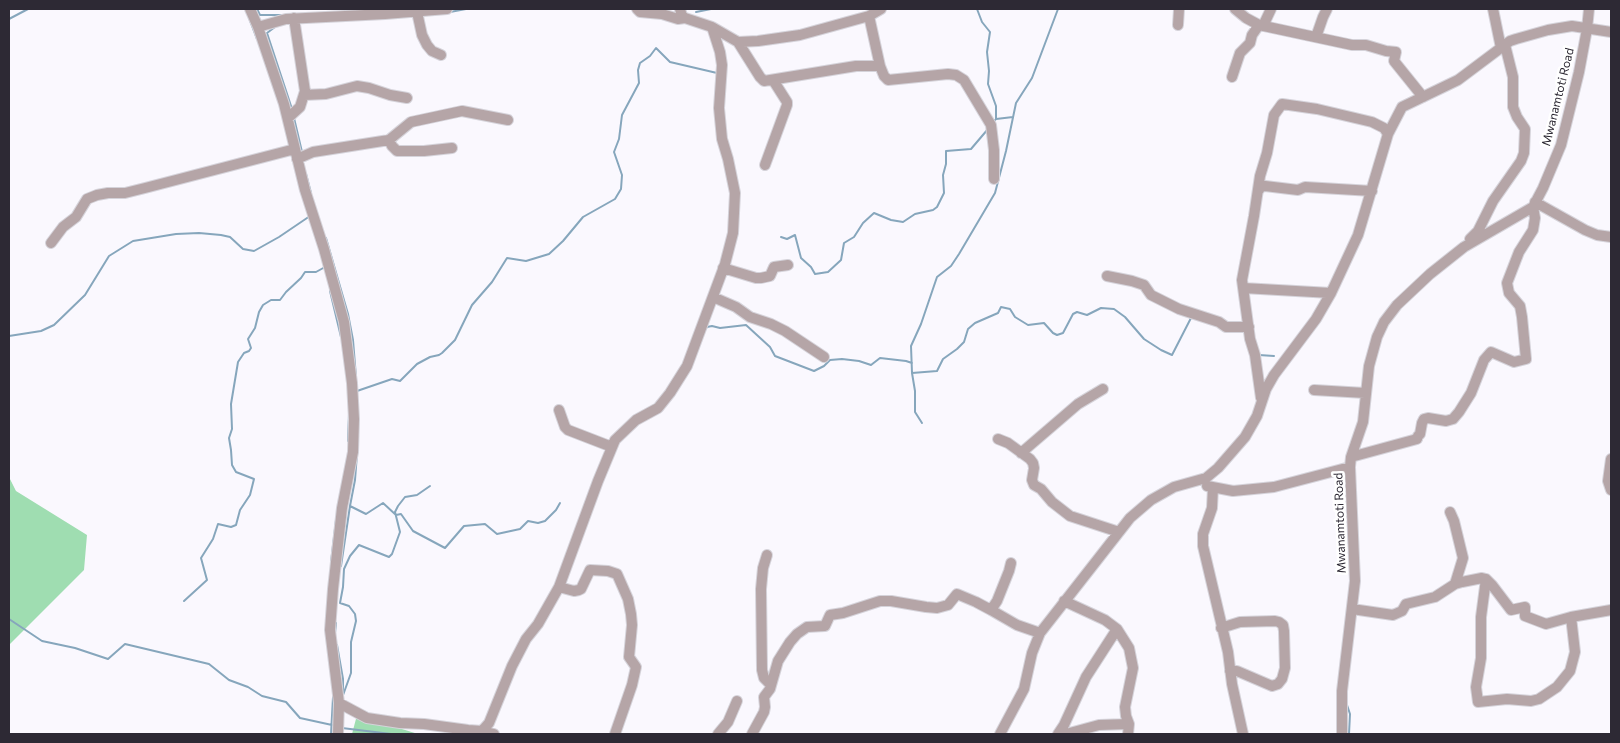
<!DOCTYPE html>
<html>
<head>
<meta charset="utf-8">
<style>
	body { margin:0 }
	#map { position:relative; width:1620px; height:743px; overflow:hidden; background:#faf8fe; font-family:Commissioner,sans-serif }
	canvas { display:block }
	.frame { position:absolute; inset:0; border:10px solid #2d2934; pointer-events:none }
</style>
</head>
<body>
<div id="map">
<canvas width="1620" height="743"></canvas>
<div class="frame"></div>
</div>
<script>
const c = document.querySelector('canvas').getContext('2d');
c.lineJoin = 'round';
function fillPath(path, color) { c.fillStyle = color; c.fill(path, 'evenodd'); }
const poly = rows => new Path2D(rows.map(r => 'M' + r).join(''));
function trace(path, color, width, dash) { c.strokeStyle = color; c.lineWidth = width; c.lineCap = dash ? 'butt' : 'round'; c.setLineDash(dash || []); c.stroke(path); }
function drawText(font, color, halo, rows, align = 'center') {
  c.font = font + ' Commissioner,sans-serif'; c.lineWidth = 5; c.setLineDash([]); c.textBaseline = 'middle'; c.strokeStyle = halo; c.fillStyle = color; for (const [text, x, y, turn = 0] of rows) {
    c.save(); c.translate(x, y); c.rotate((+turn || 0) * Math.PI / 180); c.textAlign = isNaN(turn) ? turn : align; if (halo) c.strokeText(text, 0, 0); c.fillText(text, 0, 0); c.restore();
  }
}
fillPath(poly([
	[9,477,16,491,87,535,84,570,9,645],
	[357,715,418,734,352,734]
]), '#9fddb1');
trace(poly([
	[257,9,260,15,282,15],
	[977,9,982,22,990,32,987,52,989,71,988,84,996,106,996,119],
	[450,12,466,9],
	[696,12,711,9],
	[249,18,257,39],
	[9,19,28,9],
	[275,27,267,33,292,109],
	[294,118,302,152],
	[994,121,996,119,1013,117],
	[306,174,311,193],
	[781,237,787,239,795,235,801,258,811,267,815,274,828,272,841,260,844,243,854,237,863,223,874,213,891,220,903,222,915,214,933,210,937,207,944,193,943,175,946,164,946,151,971,149,988,129],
	[326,238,348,314,353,340,356,377],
	[330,291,341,337],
	[705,330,707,327,712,326,720,328,746,325,770,347,775,356,814,371,824,366,830,360,842,359,859,361,871,365,880,358,906,361,912,363],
	[9,336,41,331,54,325,85,295,109,256,133,241,176,234,199,233,221,235,230,237,243,249,254,251,279,237,310,216],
	[1259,355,1274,356],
	[912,373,937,371,943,359,957,349,964,342,968,329,975,323,998,313,1001,307,1010,309,1015,317,1028,325,1044,323,1053,333,1057,335,1063,333,1073,314,1077,312,1087,315,1101,308,1114,309,1125,317,1144,339,1161,350,1172,355,1192,316],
	[357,391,392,379,400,381,417,364,430,357,439,355,442,353,455,340,472,305,492,282,507,258,526,261,549,254,563,241,583,217,615,199,621,189,622,175,614,152,619,139,622,115,639,83,638,70,640,63,650,56,656,48,670,62,717,73],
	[922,423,915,412,915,391,912,373,911,346,921,324,937,277,951,266,959,254,995,193,1006,151,1016,103,1032,78,1058,9],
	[348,441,349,414],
	[350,506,366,514,383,503,396,515,401,514,413,531,445,548,464,526,485,524,497,534,520,529,528,521,538,523,545,521,556,510,560,503],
	[331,562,336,520],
	[341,566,350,506,355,480,357,454],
	[184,601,207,580,201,558,213,539,218,524,231,527,236,525,240,510,250,495,254,479,236,472,232,465,231,450,229,438,232,429,231,404,238,362,244,353,249,351,251,348,248,339,255,328,259,312,263,305,271,300,280,300,286,292,301,278,305,272,316,272,325,267],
	[9,619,42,641,75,648,108,659,125,644,209,664,229,680,248,687,262,696,286,702,300,718,332,725],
	[335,633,336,623],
	[337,645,343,679,343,692],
	[342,698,351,673,351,642,356,621,355,614,349,606,340,603,343,587,344,569,350,556,359,545,389,557,392,554,400,532,395,512,398,506,405,497,417,495,430,486],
	[1347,705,1350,714,1349,734],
	[342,728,391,734],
	[331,734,333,697]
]), '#86a6bc', 2);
const minor = poly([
	[250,9,258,27,284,104,305,190,324,249,344,322,352,383,354,419,353,452,342,508,333,589,330,630,339,703,338,734],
	[637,9,640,12,662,14,678,19,685,18],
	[1235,9,1246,18,1259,25,1352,45,1366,45,1386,51,1396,52,1394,61,1423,97],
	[1493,9,1501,48],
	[417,12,422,35,427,45,432,51,441,55],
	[869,16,881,9],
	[1178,25,1179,9],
	[1263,26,1271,9],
	[258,27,286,19,385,14,447,9],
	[712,27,738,42,760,77,764,81,856,66,880,66],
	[1316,37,1323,17,1327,9],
	[738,42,758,41,800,35,869,16,880,66,884,76,888,80,948,74,956,75,964,80,991,125,994,150,994,179],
	[1232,77,1240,53,1250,43,1252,35,1259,25],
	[304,95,326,94,357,86,369,88,390,95,407,98],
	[288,118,300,107,305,91,294,18],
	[389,140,392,146,397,151,424,151,452,148],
	[297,159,313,152,389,140,411,122,462,111,508,120],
	[765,165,787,105,787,102,773,80],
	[1258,191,1261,187,1265,186,1298,190,1305,187,1372,191],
	[1535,202,1585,230,1597,235,1611,237],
	[1470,239,1478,231,1493,201,1521,161,1524,153,1525,129,1517,117,1513,107,1513,77,1505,45],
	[51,243,63,227,76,217,87,199,97,195,108,193,125,193,145,188,295,149],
	[723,268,756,278,761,278,770,276,774,267,788,265],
	[1107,276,1132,281,1144,285,1151,295,1179,309,1219,322,1226,327,1249,327],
	[1243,288,1331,293],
	[713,297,736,307,750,317,771,324,785,331,824,357],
	[1314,390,1365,393],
	[1261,398,1255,355,1250,339,1242,280,1254,216,1260,176,1267,153,1274,115,1282,104,1317,109,1372,122,1384,128,1388,134],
	[559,410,565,427,568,430,612,447],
	[998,439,1008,443,1030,459,1033,463,1034,468,1032,480,1034,485,1041,489,1052,502,1070,516,1119,532],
	[1021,453,1078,404,1103,389],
	[1351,457,1417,439,1418,436,1420,434,1422,423,1424,419,1428,418,1446,421,1453,419,1459,412,1471,393,1484,360,1491,352,1514,362,1526,359,1522,317,1520,306,1509,293,1507,283,1519,252,1533,230,1535,218,1533,207],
	[1611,459,1608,481,1611,490],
	[1207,486,1233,491,1274,487,1350,467],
	[1213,487,1212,508,1203,534,1203,546,1228,652,1232,684,1243,734],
	[1450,512,1454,521,1463,558,1455,584],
	[767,555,763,568,761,589,762,670,764,678,771,685],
	[1011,563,1009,571,997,601,991,610,1017,625,1040,633],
	[1486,579,1481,617,1481,658,1476,687,1478,702,1507,699,1531,701,1539,699,1557,687,1570,671,1575,652,1571,617],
	[559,587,574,591,579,590,581,589,590,570,608,571,617,574,628,599,631,614,632,625,629,657,636,667,632,685,615,734],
	[1064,601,1105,620,1117,629,1129,648,1133,668,1125,707,1126,716,1129,724,1128,734],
	[1352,609,1393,615,1402,611,1406,604,1435,597,1455,584,1462,582,1482,578,1486,579,1492,585,1511,610,1525,607,1525,616,1546,624,1571,617,1611,610],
	[1221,628,1240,622,1275,621,1279,622,1283,625,1284,631,1285,668,1282,679,1278,684,1272,686,1237,671,1230,671],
	[339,703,367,718,400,723,424,724,468,730,482,731,489,723,512,666,526,639,538,624,559,587,598,481,615,440,636,420,658,408,670,393,687,366,725,264,733,233,735,193,728,159,722,139,719,108,722,65,720,52,712,27,685,18,682,16,680,9],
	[482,731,494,734],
	[718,734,728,722,737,701],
	[752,734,764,712,765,707,764,697,770,689,778,661,790,642,797,634,807,627,825,626,830,615,843,613,880,601,891,601,926,607,937,608,948,605,957,594,976,602,991,610],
	[1000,734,1024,689,1032,653,1040,633,1130,518,1151,500,1174,487,1206,478,1218,468,1245,437,1257,416,1266,389,1274,375,1316,319,1331,293,1358,235,1388,134,1402,107,1458,80,1510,41,1516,39,1548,30,1572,26,1611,32],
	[1058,734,1064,725,1086,677,1117,629],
	[1066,734,1099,725,1129,724],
	[1342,734,1342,691,1355,581,1350,467,1351,457,1363,422,1369,366,1377,337,1384,322,1397,305,1430,274,1464,247,1533,207,1543,188,1561,145,1579,72,1587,29,1589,9]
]);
trace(minor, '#d5d3da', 12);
trace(minor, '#b5a5a7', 10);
drawText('12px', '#2d2934', '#fff', [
	["Mwanamtoti Road",1558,97,-76],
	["Mwanamtoti Road",1340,523,-92]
]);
</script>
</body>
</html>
